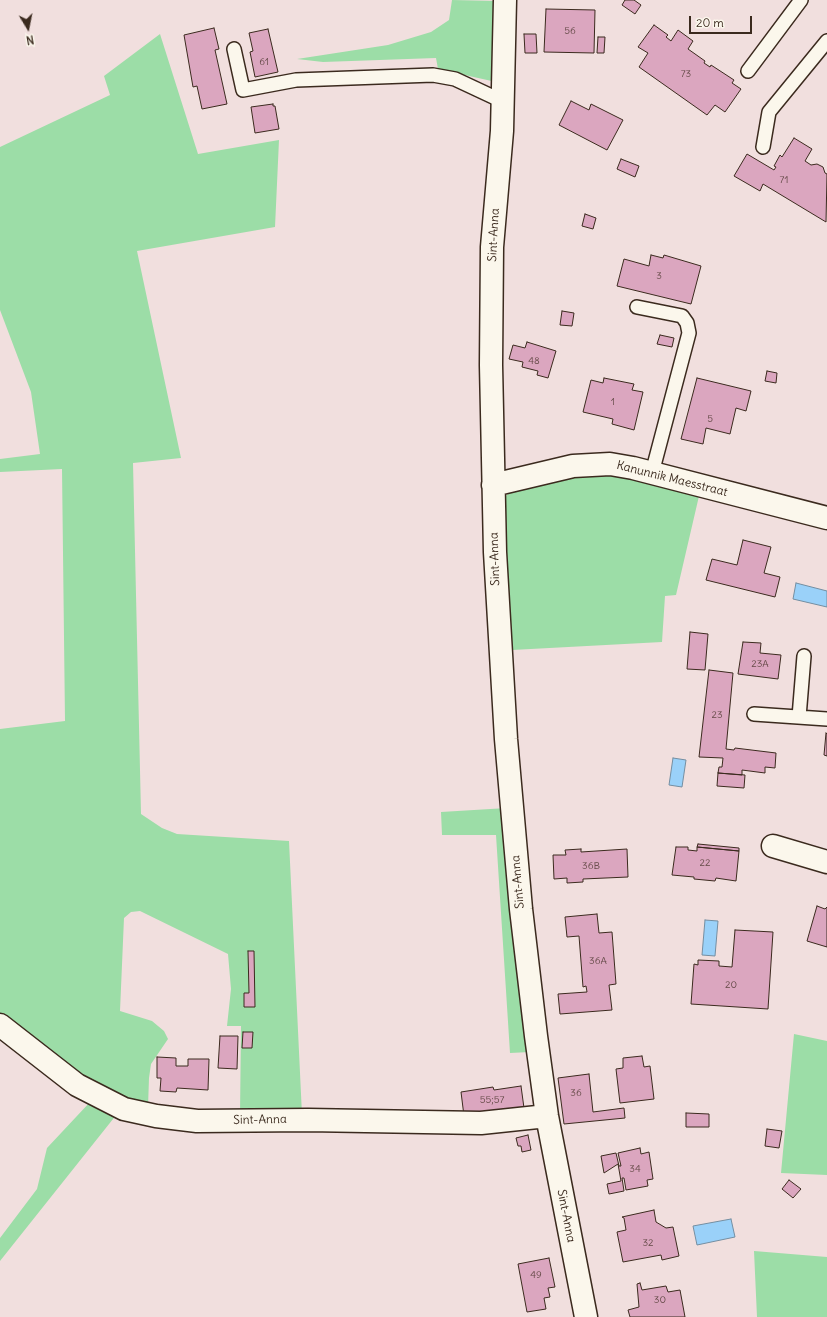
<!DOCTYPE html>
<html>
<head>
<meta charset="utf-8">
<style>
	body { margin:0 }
	#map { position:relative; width:827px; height:1317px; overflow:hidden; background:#f1dfde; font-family:Delius,sans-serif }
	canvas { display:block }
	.north { position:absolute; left:8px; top:8px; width:40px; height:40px; -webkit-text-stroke:3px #fbf7ec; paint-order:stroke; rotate:170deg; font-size:11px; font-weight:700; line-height:16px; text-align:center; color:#3b2a1e }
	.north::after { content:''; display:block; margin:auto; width:14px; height:18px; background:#3b2a1e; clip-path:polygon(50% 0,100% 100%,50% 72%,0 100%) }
	.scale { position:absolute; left:689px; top:16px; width:63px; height:18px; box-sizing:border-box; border:2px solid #3b2a1e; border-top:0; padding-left:5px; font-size:12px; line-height:14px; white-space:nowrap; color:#3b2a1e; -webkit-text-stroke:3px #fbf7ec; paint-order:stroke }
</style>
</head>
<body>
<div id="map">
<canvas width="827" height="1317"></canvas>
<div class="north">N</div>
<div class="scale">20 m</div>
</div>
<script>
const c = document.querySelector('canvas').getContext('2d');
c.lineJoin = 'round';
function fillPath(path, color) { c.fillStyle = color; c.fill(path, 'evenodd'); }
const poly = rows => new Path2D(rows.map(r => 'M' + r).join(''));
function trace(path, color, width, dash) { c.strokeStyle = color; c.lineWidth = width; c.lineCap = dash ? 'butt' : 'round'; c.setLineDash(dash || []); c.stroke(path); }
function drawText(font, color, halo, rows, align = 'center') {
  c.font = font + ' Delius,sans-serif'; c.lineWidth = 3; c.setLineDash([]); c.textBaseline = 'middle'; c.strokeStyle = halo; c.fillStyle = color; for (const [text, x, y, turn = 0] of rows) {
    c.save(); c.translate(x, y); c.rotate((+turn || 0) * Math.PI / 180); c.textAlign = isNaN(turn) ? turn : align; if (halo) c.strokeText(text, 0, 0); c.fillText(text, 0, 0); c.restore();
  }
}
fillPath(poly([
	[452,0,497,1,496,82,438,69,436,58,323,62,297,59,388,45,431,32,449,20],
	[160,34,198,154,279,140,275,227,137,251,181,458,133,463,141,814,162,828,177,834,289,841,302,1115,240,1115,241,1026,227,1026,231,989,228,954,140,911,131,912,124,918,120,1011,152,1021,164,1031,168,1039,151,1064,149,1078,148,1107,114,1099,0,1016,0,729,65,721,62,469,0,472,0,459,40,454,31,392,0,310,0,147,110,95,104,76],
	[583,474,619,474,699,496,676,595,665,596,662,642,512,650,503,498,512,491],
	[507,808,530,1052,510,1053,496,835,442,835,441,812],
	[794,1034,827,1041,827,1175,781,1173],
	[91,1101,117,1114,0,1261,0,1238,37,1189,47,1148],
	[754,1251,827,1257,827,1317,757,1317]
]), '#9cdda7');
const water = poly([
	[796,583,827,591,827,607,793,599,796,583],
	[673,758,686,760,682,787,669,785,673,758],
	[705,920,718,921,715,956,702,955,705,920],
	[731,1219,735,1237,697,1245,693,1226,731,1219]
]);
fillPath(water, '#9ad1f9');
trace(water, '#748ea1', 1);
const building = poly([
	[625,0,634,0,641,5,635,14,622,5,625,0],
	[546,9,595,10,594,53,544,52,546,9],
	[654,25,668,35,666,37,671,41,678,30,693,41,688,49,705,61,704,63,710,67,711,65,734,80,732,83,741,89,725,112,715,105,707,115,639,67,648,53,638,47,654,25],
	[214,28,219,49,215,50,227,104,202,109,197,86,193,87,184,35,214,28],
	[268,29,278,72,255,77,250,52,253,51,249,33,268,29],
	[524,34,536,34,537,53,525,53,524,34],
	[598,37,605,37,604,53,597,53,598,37],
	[571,101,589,110,591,104,623,120,607,150,559,125,571,101],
	[273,104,273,106,275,106,279,129,255,133,251,107,273,104],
	[794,138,812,149,805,161,811,165,817,164,823,167,825,173,827,174,826,222,763,184,760,191,734,176,747,154,774,170,776,167,774,166,780,155,782,157,794,138],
	[621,159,639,166,635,177,617,169,621,159],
	[585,214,596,218,593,229,582,226,585,214],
	[651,255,663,258,664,255,701,266,691,304,617,286,624,259,649,266,651,255],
	[562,311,574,313,572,326,560,325,562,311],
	[660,335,674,338,672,347,657,344,660,335],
	[527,342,556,351,548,378,537,375,538,371,522,367,523,362,509,359,513,345,525,348,527,342],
	[767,371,777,373,776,383,765,381,767,371],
	[604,378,634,384,632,390,643,392,634,430,612,424,613,419,583,412,591,380,603,383,604,378],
	[697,378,751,391,746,411,736,408,730,434,706,428,703,444,681,439,697,378],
	[743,540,771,547,764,573,780,577,775,597,706,580,712,559,737,565,743,540],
	[690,632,708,634,705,670,687,669,690,632],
	[743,642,761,643,760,653,781,655,778,679,738,674,743,642],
	[709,670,733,673,726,749,734,750,735,748,776,753,775,768,765,767,765,773,742,770,742,775,718,773,719,767,722,767,723,758,699,757,709,670],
	[826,733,827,734,827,756,824,755,826,733],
	[718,773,745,775,744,788,717,786,718,773],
	[698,844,739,848,739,851,697,847,698,844],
	[676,847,688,847,688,850,697,851,697,847,739,851,736,881,716,878,715,881,694,879,694,877,672,875,676,847],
	[581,849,581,852,627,849,628,877,583,879,583,882,567,883,567,878,554,879,553,855,566,855,565,850,581,849],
	[817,906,825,909,827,907,827,947,807,941,817,906],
	[597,914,599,933,612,932,616,984,609,985,612,1010,560,1014,558,994,587,992,586,986,583,987,579,936,567,937,565,917,597,914],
	[735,930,773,932,768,1009,691,1004,694,964,698,965,698,960,719,961,719,966,732,967,735,930],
	[248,951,254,951,255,1007,244,1007,244,993,249,993,248,951],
	[243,1032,253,1032,252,1048,242,1048,243,1032],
	[220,1036,238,1036,237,1069,218,1068,220,1036],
	[642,1056,644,1067,650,1066,654,1099,620,1103,616,1069,623,1068,623,1058,642,1056],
	[157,1057,176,1058,176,1066,188,1066,188,1059,209,1059,208,1090,177,1088,176,1092,160,1091,161,1078,157,1078,157,1057],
	[589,1074,593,1112,624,1108,625,1118,564,1124,558,1078,589,1074],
	[521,1086,524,1108,464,1116,461,1092,493,1087,494,1090,521,1086],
	[686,1113,709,1114,709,1127,686,1127,686,1113],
	[767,1129,782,1131,779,1148,765,1146,767,1129],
	[528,1135,531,1150,522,1152,521,1146,518,1146,516,1138,528,1135],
	[640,1148,641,1154,649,1152,653,1179,647,1180,648,1186,626,1190,624,1178,622,1178,624,1191,609,1194,607,1184,621,1181,618,1164,604,1173,601,1156,616,1153,619,1166,621,1166,618,1153,640,1148],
	[789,1180,801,1189,793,1198,782,1189,789,1180],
	[654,1210,656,1222,666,1228,673,1227,679,1256,662,1260,661,1255,623,1262,617,1232,626,1230,624,1218,622,1217,654,1210],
	[549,1258,555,1287,548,1288,550,1297,544,1298,546,1309,527,1312,518,1264,549,1258],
	[640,1283,642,1290,666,1286,668,1292,680,1290,685,1317,630,1317,628,1310,639,1307,637,1284,640,1283]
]);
fillPath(building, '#dba6bf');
trace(building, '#3b2a1e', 1);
const service = poly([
	[234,49,243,90,296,80,433,75,455,79,502,101],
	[748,71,801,0],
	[763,147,769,112,827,41],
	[637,307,682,316,687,323,689,333,652,473],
	[754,714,827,719],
	[799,717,804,656]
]);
const minor = poly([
	[505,0,502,131,492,247,491,365,495,552,506,739,521,909,536,1036,547,1116,586,1317],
	[493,485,573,466,610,464,633,468,827,518],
	[773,846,827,862],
	[0,1025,77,1085,124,1109,156,1116,197,1121,308,1120,481,1123,547,1116]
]);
trace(service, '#3b2a1e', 16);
trace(minor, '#3b2a1e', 25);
trace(service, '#fbf7ec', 13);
trace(minor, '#fbf7ec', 22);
drawText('10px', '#634946', null, [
	["56",570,31],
	["61",264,62],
	["73",686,74],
	["71",784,180],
	["3",659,276],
	["48",534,361],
	["1",613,402],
	["5",710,419],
	["23A",760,664],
	["23",717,715],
	["22",705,863],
	["36B",591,866],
	["36A",598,961],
	["20",731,985],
	["36",576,1093],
	["55;57",492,1100],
	["34",635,1169],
	["32",648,1243],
	["49",536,1275],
	["30",660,1300]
]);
drawText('12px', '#3b2a1e', '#fbf7ec', [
	["Sint-Anna",494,235,-87],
	["Kanunnik Maesstraat",672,479,14],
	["Sint-Anna",495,559,-92],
	["Sint-Anna",518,882,-95],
	["Sint-Anna",260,1120,-1],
	["Sint-Anna",566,1216,79]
]);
</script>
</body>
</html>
